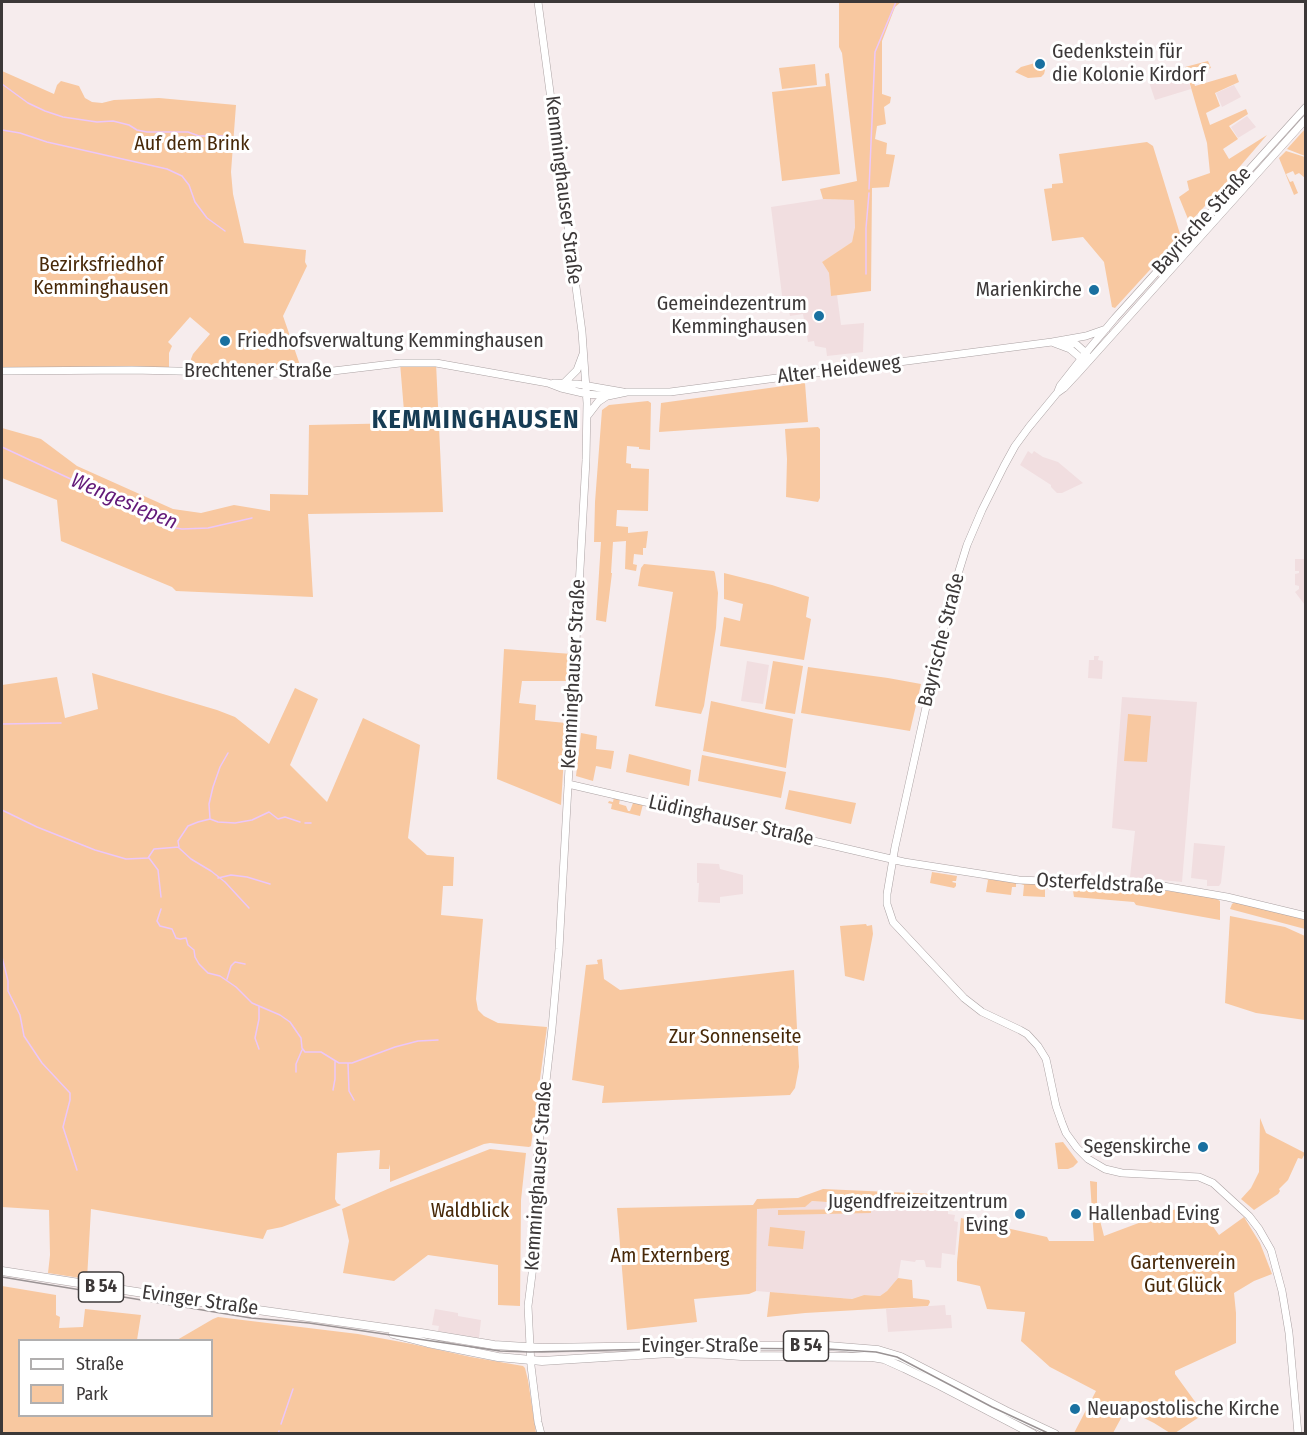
<!DOCTYPE html>
<html>
<head>
<meta charset="utf-8">
<style>
	body { margin:0 }
	#map { position:relative; width:1307px; height:1435px; overflow:hidden; background:#f6eced; font-family:"Fira Sans Condensed",sans-serif }
	canvas { display:block }
	.frame { position:absolute; inset:0; border:3px solid #3c3838; pointer-events:none }
	.legend { position:absolute; left:18px; top:1339px; width:195px; height:78px; box-sizing:border-box; background:#fff; border:2px solid #b1afaf; margin:0; padding:8px 10px; list-style:none; font-size:18px; color:#3c3838 }
	.legend li { display:flex; align-items:center; gap:12px; height:30px }
	.legend b { width:30px; border:2px solid #b1afaf }
</style>
</head>
<body>
<div id="map">
<canvas width="1307" height="1435"></canvas>
<div class="frame"></div>
<ul class="legend">
<li><b style="height:8px;background:#fff"></b>Straße</li>
<li><b style="height:16px;background:#f8c8a0"></b>Park</li>
</ul>
</div>
<script>
const c = document.querySelector('canvas').getContext('2d');
c.lineJoin = 'round';
function fillPath(path, color) { c.fillStyle = color; c.fill(path, 'evenodd'); }
const poly = rows => new Path2D(rows.map(r => 'M' + r).join(''));
function trace(path, color, width, dash) { c.strokeStyle = color; c.lineWidth = width; c.lineCap = dash ? 'butt' : 'round'; c.setLineDash(dash || []); c.stroke(path); }
function drawText(font, color, halo, rows, align = 'center') {
  c.font = font + ' "Fira Sans Condensed",sans-serif'; c.lineWidth = 6; c.setLineDash([]); c.textBaseline = 'middle'; c.strokeStyle = halo; c.fillStyle = color; for (const [text, x, y, turn = 0] of rows) {
    c.save(); c.translate(x, y); c.rotate((+turn || 0) * Math.PI / 180); c.textAlign = isNaN(turn) ? turn : align; if (halo) c.strokeText(text, 0, 0); c.fillText(text, 0, 0); c.restore();
  }
}
fillPath(poly([
	[1185,69,1191,89,1155,100,1149,82,1151,81,1150,79],
	[1234,85,1241,97,1222,107,1216,93],
	[1247,116,1256,127,1238,138,1231,127],
	[823,199,854,200,855,227,852,242,822,262,829,273,831,296,837,295,841,325,864,323,863,352,827,356,826,348,815,346,814,341,808,342,803,314,790,316,788,308,802,306,803,310,807,309,808,305,806,299,783,303,771,207],
	[1028,451,1032,454,1034,451,1043,457,1058,462,1083,483,1062,493,1057,493,1051,487,1051,485,1020,465],
	[1295,559,1304,559,1305,605,1295,592,1299,589,1299,586,1295,585,1295,574,1299,573,1299,571,1295,571],
	[1094,656,1099,656,1098,660,1103,661,1102,679,1088,678,1089,660,1094,660],
	[747,661,769,665,763,704,741,701],
	[1122,697,1197,702,1182,882,1130,877,1135,831,1112,828],
	[1194,843,1225,846,1221,883,1219,886,1207,886,1207,880,1191,878],
	[697,863,719,864,720,869,743,875,743,894,720,897,720,903,698,902,699,883,697,883],
	[812,1201,870,1205,879,1201,909,1203,948,1208,948,1214,955,1215,954,1221,958,1222,955,1255,942,1253,941,1268,926,1267,925,1262,924,1260,916,1260,915,1262,901,1260,898,1278,887,1291,880,1296,864,1295,852,1299,756,1291,757,1209,804,1207],
	[945,1305,946,1315,951,1315,952,1328,888,1332,886,1309],
	[435,1309,458,1313,458,1316,481,1320,479,1338,438,1331,439,1326,432,1325]
]), '#f1dee0');
fillPath(poly([
	[839,2,901,2,895,7,882,41,882,94,891,97,890,103,884,107,886,124,877,126,875,139,887,143,886,154,895,155,889,187,872,188,871,291,831,296,829,273,822,262,852,242,855,227,854,200,823,199,820,189,857,181,842,53,839,47],
	[1042,61,1045,70,1044,74,1041,77,1028,78,1015,72,1021,67],
	[1208,61,1211,68,1191,73,1195,86,1236,74,1239,82,1215,93,1220,106,1206,113,1210,125,1246,109,1248,114,1229,126,1238,139,1223,149,1229,159,1267,135,1217,193,1191,221,1188,219,1179,197,1189,190,1187,181,1210,173,1207,143,1185,67],
	[815,64,817,85,782,89,779,68],
	[2,71,54,94,57,85,61,81,79,86,85,98,92,102,102,103,114,100,159,98,236,105,231,172,233,194,244,243,306,250,305,262,307,266,283,316,300,365,299,368,293,370,192,366,191,359,193,354,210,334,190,317,168,342,172,346,169,353,169,371,2,371],
	[829,73,840,174,782,181,772,92,826,86,825,74],
	[1305,129,1305,156,1287,149],
	[1147,142,1153,146,1180,234,1179,238,1115,308,1112,307,1104,262,1083,237,1052,241,1044,189,1052,188,1052,184,1063,183,1059,154],
	[1286,151,1305,157,1305,178,1299,173,1295,175,1293,171,1286,174,1290,182,1293,181,1298,193,1294,195,1279,158],
	[400,363,436,363,443,512,308,514,313,597,176,591,172,587,61,541,57,500,2,478,2,428,41,439,77,466,173,509,201,513,234,505,270,511,270,494,308,495,309,425,405,423],
	[805,383,808,422,659,432,661,403],
	[648,401,651,403,650,450,639,449,639,447,627,446,626,463,631,464,631,468,649,469,648,511,617,510,616,526,628,527,628,533,648,531,646,548,643,548,643,555,634,554,633,564,637,565,636,571,625,569,626,541,613,542,611,573,612,573,606,622,596,620,601,542,594,542,595,502,602,410,609,405],
	[818,427,820,429,820,498,818,502,786,497,787,459,785,429],
	[644,564,714,571,715,573,718,593,716,628,704,706,701,714,655,706,673,592,638,586,641,568],
	[724,573,772,585,809,597,806,617,811,619,804,660,720,646,724,617,740,621,743,604,724,599],
	[504,649,572,654,569,681,522,681,519,703,536,705,535,720,566,723,561,805,497,779],
	[773,661,803,666,795,714,765,709],
	[808,667,888,678,921,684,910,731,801,713],
	[92,673,217,710,235,717,269,744,295,688,318,699,290,765,327,802,363,718,420,745,408,838,427,855,454,857,453,886,443,886,441,915,483,919,476,999,478,1010,484,1016,498,1023,547,1027,531,1146,529,1147,490,1143,484,1144,390,1182,390,1164,389,1169,379,1169,380,1150,337,1153,335,1199,337,1203,341,1205,282,1227,267,1230,263,1239,91,1209,87,1279,48,1273,50,1255,49,1210,2,1207,2,685,57,677,65,718,98,709],
	[711,701,793,719,786,768,703,751],
	[1128,714,1151,716,1147,762,1124,761],
	[581,733,597,736,596,749,614,751,611,769,596,766,593,781,576,776],
	[629,754,691,770,689,786,626,772],
	[702,755,786,772,781,798,698,781],
	[789,790,856,803,851,824,785,809],
	[614,797,620,799,619,804,626,806,628,811,630,811,633,803,631,801,643,804,640,816,611,809,612,804,608,803,609,801,613,802],
	[932,872,957,876,956,881,953,881,952,882,956,883,956,886,954,888,930,883],
	[984,879,1016,882,1016,887,1012,887,1011,895,986,892,988,880],
	[1021,882,1048,884,1049,889,1045,889,1045,897,1023,896,1024,885,1021,884],
	[1072,885,1136,888,1179,892,1215,898,1220,901,1220,920,1136,905,1134,902,1074,897],
	[1235,902,1305,918,1305,929,1230,909,1232,904],
	[1230,916,1285,927,1305,936,1305,1020,1256,1013,1225,1003],
	[866,924,867,926,872,925,873,934,864,981,845,976,840,926],
	[602,959,604,979,620,990,794,970,799,1067,795,1088,790,1095,602,1103,604,1086,572,1080,586,965,598,964,597,960],
	[1260,1118,1266,1133,1305,1153,1302,1159,1298,1158,1288,1180,1279,1189,1280,1191,1278,1194,1254,1210,1241,1199,1251,1188,1259,1172],
	[1063,1142,1078,1162,1073,1167,1068,1169,1058,1169,1055,1143],
	[490,1149,526,1153,521,1200,520,1306,498,1305,498,1265,428,1255,394,1281,343,1273,349,1241,342,1209,390,1188],
	[1090,1181,1097,1182,1097,1209,1104,1236,1176,1209,1180,1219,1202,1211,1219,1235,1244,1217,1260,1243,1272,1274,1254,1281,1234,1293,1236,1313,1236,1343,1175,1371,1175,1374,1204,1414,1175,1433,1170,1433,1154,1423,1126,1409,1113,1433,1074,1433,1096,1391,1050,1367,1021,1341,1025,1312,987,1309,980,1286,957,1281,957,1262,961,1218,1047,1237,1049,1241,1094,1241],
	[823,1189,957,1195,954,1211,909,1203,879,1201,870,1205,812,1201,805,1207,757,1209,756,1291,749,1294,694,1299,697,1322,627,1330,617,1208,753,1205,757,1199,798,1198],
	[871,1209,871,1213,778,1215,778,1210],
	[770,1227,805,1231,803,1249,768,1246],
	[898,1278,912,1280,913,1298,929,1300,930,1302,928,1306,805,1313,767,1317,770,1292,852,1299,864,1295,880,1296,887,1291],
	[2,1286,56,1295,56,1315,60,1317,59,1328,83,1327,85,1309,141,1315,137,1340,20,1340,20,1416,212,1416,212,1340,177,1340,213,1319,218,1317,358,1334,412,1344,471,1357,523,1366,525,1368,528,1380,536,1433,2,1433]
]), '#f8c8a0');
trace(poly([
	[2,84,28,103,45,111,63,117,97,122,113,121,129,125,137,130,147,132,188,132,199,136,224,136],
	[2,130,20,133,47,142,167,169,182,176,189,185,195,202,207,218,225,231],
	[869,189,875,52,896,2],
	[866,274,866,228,869,193],
	[2,447,176,528,182,529,208,528,252,518],
	[2,724,61,723],
	[2,810,37,827,95,850,126,859,148,858],
	[210,819,209,804,213,787,220,767,228,753],
	[305,823,311,823],
	[179,848,191,859,211,871,225,882,249,908],
	[148,858,154,849,179,847,178,841,188,826,198,822,210,819,218,822,235,823,252,820,269,812,278,819,285,817,300,822],
	[149,858,158,870,161,897],
	[218,878,231,875,247,877,270,884],
	[161,909,157,921,160,926,172,929,176,938,180,939,186,938,188,945,194,950,195,957,199,964,208,973,220,976,236,987,252,1003,280,1015,290,1022,301,1038,302,1048,305,1052,321,1052,339,1063,352,1063,395,1047,418,1041,438,1040],
	[2,957,8,981,8,991,20,1015,24,1036,42,1063,70,1093,70,1100,63,1127,77,1170],
	[227,979,231,966,235,962,245,964],
	[259,1049,255,1038,259,1019,259,1006],
	[348,1063,349,1091,354,1100],
	[296,1072,296,1064,302,1050],
	[333,1090,335,1079,335,1061],
	[281,1424,293,1389],
	[278,1434,279,1431]
]), '#ecc7f9', 1.5);
const secondary = poly([
	[538,2,582,332,587,403,586,460,559,949,552,1028,537,1161,533,1266,528,1306,531,1366,538,1422,541,1434],
	[1065,341,1076,344,1086,353,1087,356],
	[1054,343,1070,349,1083,360],
	[2,371,132,370,308,374,400,363,436,363,548,383,561,388,587,394,608,396,627,392,670,392,708,387,1052,342,1086,336,1106,329],
	[554,383,577,384,623,392],
	[564,383,577,370,583,354],
	[1058,391,1060,386,1089,349,1115,318,1306,107],
	[588,415,598,402,607,396],
	[568,784,904,862,1019,880,1163,886,1227,897,1306,916],
	[1298,1434,1289,1333,1282,1291,1271,1250,1259,1229,1249,1216,1213,1183,1199,1177,1122,1173,1105,1169,1088,1159,1077,1148,1066,1133,1062,1123,1056,1106,1048,1068,1046,1059,1038,1046,1027,1034,1020,1030,982,1012,964,998,893,922,887,904,887,894,895,847,949,603,967,545,982,510,1004,466,1015,446,1029,427,1057,393,1064,388,1078,373,1306,119]
]);
const primary = poly([
	[2,1271,201,1302,421,1333,494,1345,542,1348,668,1346,828,1346,878,1350,901,1357,1006,1411,1055,1434],
	[393,1334,428,1343,498,1357,542,1361,670,1353,714,1354,741,1356,872,1357,884,1359,904,1368,939,1385,1033,1434]
]);
trace(secondary, '#aba2a3', 8);
trace(primary, '#aba2a3', 9);
trace(secondary, '#fff', 7);
trace(primary, '#fff', 8);
trace(poly([
	[2,1277,251,1318,309,1323,500,1351,530,1352,699,1348,828,1349,876,1352,897,1357,992,1407,1050,1434]
]), '#9a9394', 1.5);
for (const [x, y, r, color] of [
	[1040,64,6,"#1970a0"],
	[1094,290,6,"#1970a0"],
	[819,316,6,"#1970a0"],
	[225,341,6,"#1970a0"],
	[1203,1147,6,"#1970a0"],
	[1020,1214,6,"#1970a0"],
	[1076,1214,6,"#1970a0"],
	[1075,1409,6,"#1970a0"]
]) { const dot = new Path2D(); dot.arc(x, y, r, 0, 2 * Math.PI); c.fillStyle = color; c.fill(dot); trace(dot, '#fff', 2); }
for (const [x, y, w] of [
	[101,1287,45],
	[806,1346,45]
]) { const box = new Path2D(); box.roundRect(x - w / 2, y - 15, w, 30, 4.5); c.fillStyle = '#fff'; c.fill(box); trace(box, '#3c3838', 1.5); }
drawText('bold 18px', '#3c3838', null, [
	["B 54",101,1287],
	["B 54",806,1346]
]);
drawText('20px', '#3c3838', '#fff', [
	["Gedenkstein für",1052,52],
	["die Kolonie Kirdorf",1052,75],
	["Marienkirche",1082,290,"right"],
	["Gemeindezentrum",807,304,"right"],
	["Kemminghausen",807,327,"right"],
	["Friedhofsverwaltung Kemminghausen",237,341],
	["Segenskirche",1191,1147,"right"],
	["Jugendfreizeitzentrum",1008,1202,"right"],
	["Eving",1008,1225,"right"],
	["Hallenbad Eving",1088,1214],
	["Neuapostolische Kirche",1087,1409]
], 'left');
drawText('20px', '#482909', '#fff', [
	["Auf dem Brink",192,144],
	["Bezirksfriedhof",101,265],
	["Kemminghausen",101,288],
	["Zur Sonnenseite",735,1037],
	["Waldblick",470,1211],
	["Am Externberg",670,1256],
	["Gartenverein",1183,1263],
	["Gut Glück",1183,1286]
]);
drawText('20px', '#3c3838', '#fff', [
	["Kemminghauser Straße",563,190,83],
	["Bayrische Straße",1202,221,-48],
	["Alter Heideweg",839,370,-7],
	["Brechtener Straße",258,371],
	["Bayrische Straße",942,640,-76],
	["Kemminghauser Straße",574,674,-87],
	["Lüdinghauser Straße",731,821,13],
	["Osterfeldstraße",1100,884,3],
	["Kemminghauser Straße",539,1176,-86],
	["Evinger Straße",200,1301,8],
	["Evinger Straße",700,1346]
]);
drawText('italic 21px', '#631a79', '#fff', [
	["Wengesiepen",124,502,23]
]);
c.letterSpacing = '1.5px';
drawText('bold 26px', '#163c54', '#fff', [
	["KEMMINGHAUSEN",476,421]
]);
c.letterSpacing = '0px';
</script>
</body>
</html>
